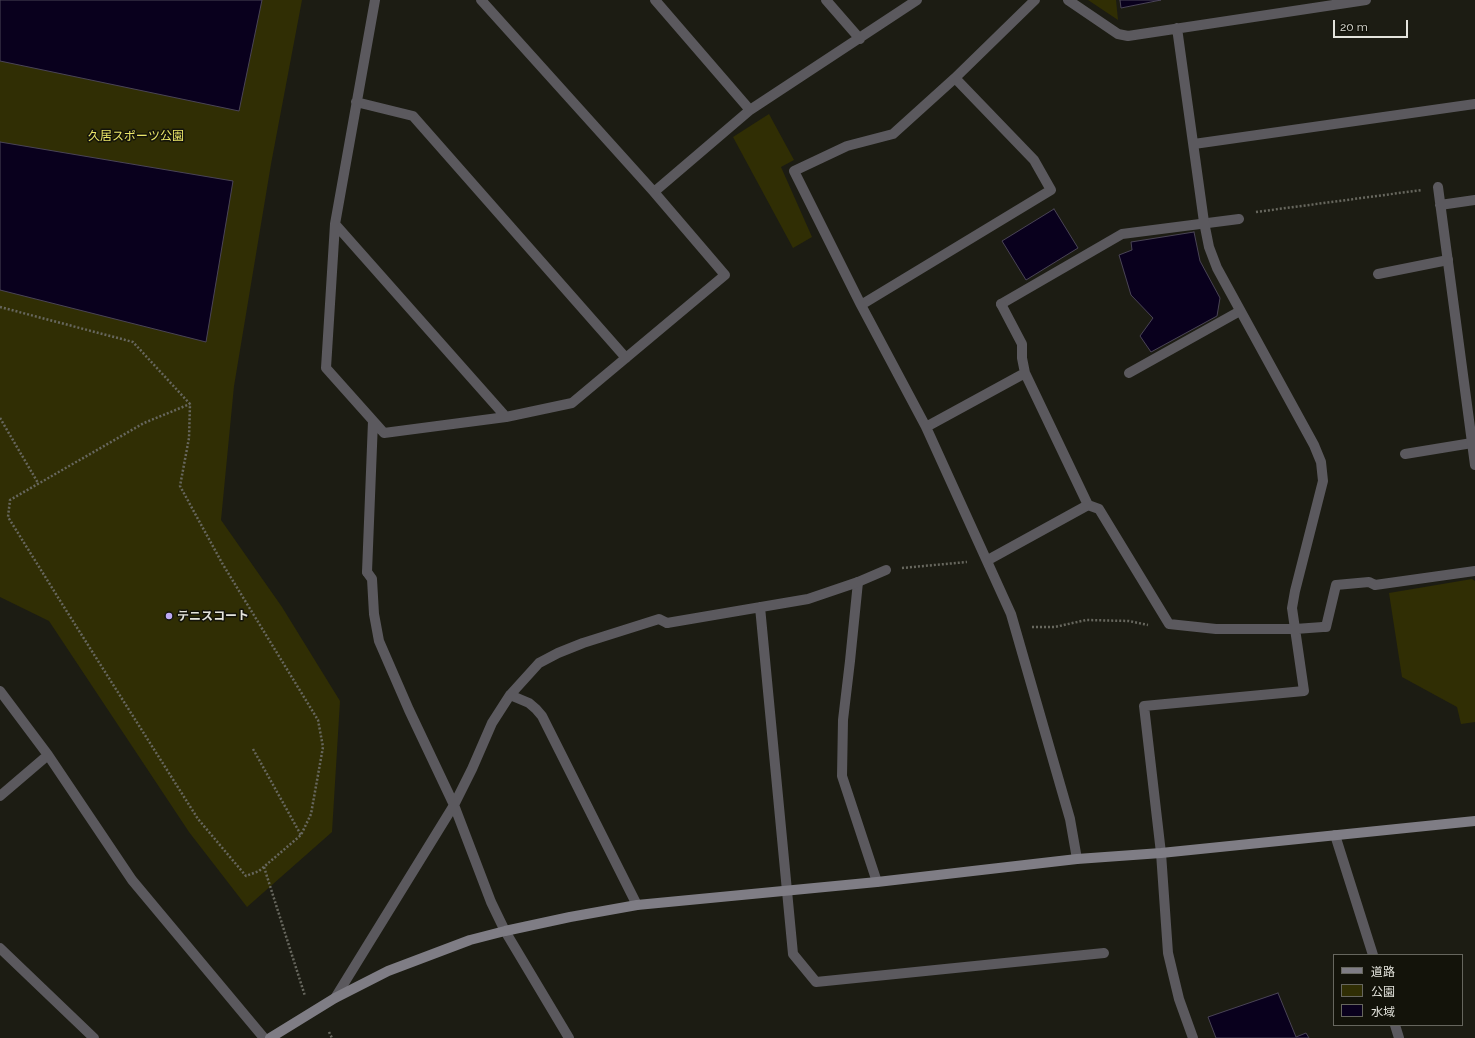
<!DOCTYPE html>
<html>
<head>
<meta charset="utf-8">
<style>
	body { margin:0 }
	#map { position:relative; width:1475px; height:1038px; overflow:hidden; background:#1c1c13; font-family:Raleway,"Noto Sans JP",sans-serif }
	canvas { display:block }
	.legend { position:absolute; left:1333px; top:954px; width:130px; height:72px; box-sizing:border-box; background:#13130a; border:1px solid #66665e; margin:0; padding:5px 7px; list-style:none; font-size:12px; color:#e3e3dc }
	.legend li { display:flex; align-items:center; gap:8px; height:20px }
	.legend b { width:20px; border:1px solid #66665e }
	.scale { position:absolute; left:1333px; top:20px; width:75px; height:18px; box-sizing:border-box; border:2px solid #e3e3dc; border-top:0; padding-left:5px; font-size:12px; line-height:14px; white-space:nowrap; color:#e3e3dc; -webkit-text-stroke:3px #13130a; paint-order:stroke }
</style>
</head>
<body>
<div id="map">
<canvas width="1475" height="1038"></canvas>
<ul class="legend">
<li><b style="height:5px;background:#7f7d85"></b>道路</li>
<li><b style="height:11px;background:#302e04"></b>公園</li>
<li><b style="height:11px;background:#09001d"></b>水域</li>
</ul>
<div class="scale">20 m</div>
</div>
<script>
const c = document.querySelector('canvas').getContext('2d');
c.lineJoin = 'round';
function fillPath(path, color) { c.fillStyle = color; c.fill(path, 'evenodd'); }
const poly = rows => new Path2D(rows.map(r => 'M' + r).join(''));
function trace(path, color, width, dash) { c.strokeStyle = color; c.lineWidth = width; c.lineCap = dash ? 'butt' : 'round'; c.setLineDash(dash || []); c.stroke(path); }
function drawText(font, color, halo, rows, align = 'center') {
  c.font = font + ' Raleway,"Noto Sans JP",sans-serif'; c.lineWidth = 3; c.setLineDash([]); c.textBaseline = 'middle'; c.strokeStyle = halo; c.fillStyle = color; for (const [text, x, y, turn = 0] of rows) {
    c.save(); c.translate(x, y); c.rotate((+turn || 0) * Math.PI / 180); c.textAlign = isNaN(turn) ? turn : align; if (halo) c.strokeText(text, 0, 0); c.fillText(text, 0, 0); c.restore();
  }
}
fillPath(poly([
	[0,0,302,0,271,164,234,386,221,520,282,607,340,701,332,832,247,907,189,832,49,621,0,597],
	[1088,0,1116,0,1118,20],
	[769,114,794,160,781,167,812,237,793,248,733,137],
	[1472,579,1475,581,1475,722,1461,724,1457,707,1402,677,1389,593]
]), '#302e04');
const water = poly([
	[0,0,262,0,239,111,0,61,0,0],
	[1120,0,1161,0,1121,8,1120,0],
	[0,142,233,181,206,342,0,290,0,142],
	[1054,209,1078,248,1026,280,1002,241,1054,209],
	[1194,232,1200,261,1220,298,1217,316,1151,352,1140,336,1153,318,1131,295,1119,255,1132,250,1131,242,1194,232],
	[1278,993,1296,1037,1306,1033,1309,1038,1216,1038,1208,1017,1278,993]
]);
fillPath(water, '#09001d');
trace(water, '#4a4456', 1);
trace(poly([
	[1256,212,1422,190],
	[0,307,133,342,190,404,189,438,180,486,222,563,318,720,323,747,311,814,301,835,259,871,246,876,198,819,64,607,8,517,10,500,144,423,190,404],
	[0,418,38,483],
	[902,568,967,562],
	[1032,627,1055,627,1086,620,1129,621,1148,625],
	[253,749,301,835],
	[264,867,305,996],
	[329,1032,332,1038]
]), '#67675e', 2.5, [2, 2]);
trace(poly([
	[1378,274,1448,260],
	[1001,304,1122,234,1239,219],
	[1129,373,1240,311],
	[1405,454,1472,443],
	[367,572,372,579,374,614,379,641,409,710,454,805,491,902,505,931],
	[858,582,850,661,843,720,842,776,877,882],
	[1323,627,1326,627,1336,585,1369,582,1375,585,1475,571],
	[510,695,529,703,536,709,542,716,637,905],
	[1335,835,1373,955],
	[335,998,454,805,472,769,492,723,510,695,539,663,558,653,583,643,659,619,667,623],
	[1395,1025,1399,1038]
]), '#5b595e', 10);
trace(poly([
	[375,0,335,224,326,368,384,433,506,417,572,403,725,275,654,192,481,0],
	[655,0,750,110],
	[826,0,860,39],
	[1035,0,955,78,893,134,847,146,794,171,861,305,926,427,1011,614,1070,819,1077,859],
	[1068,0,1118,34,1128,36,1366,0],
	[1177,28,1204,222,1209,247,1217,268,1314,445,1321,462,1323,481,1295,591,1292,608,1304,691,1144,706,1161,853,1168,953,1179,999,1193,1038],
	[356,102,413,116,626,358],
	[1194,144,1475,104],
	[1438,187,1475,465],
	[654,192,750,110,917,0],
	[1440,205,1475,200],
	[335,224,506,417],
	[1001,304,1022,344,1022,358,1025,373,1088,505,1099,509,1169,624,1216,629,1295,629,1323,627],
	[861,305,1051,190,1034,160,955,78],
	[926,427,1025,373],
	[988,560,1088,505],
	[367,572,373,421],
	[760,607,793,954,816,982,1104,953],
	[667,623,808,599,858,582,886,570],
	[0,691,48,755,132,880,264,1038],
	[0,796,48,755],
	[505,931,569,1038],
	[0,948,94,1038]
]), '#5b595e', 10);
trace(poly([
	[270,1038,335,998,388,971,470,940,505,931,570,917,637,905,877,882,1077,859,1161,853,1475,821]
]), '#7f7d85', 10);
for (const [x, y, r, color] of [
	[169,616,4,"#bea9f5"]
]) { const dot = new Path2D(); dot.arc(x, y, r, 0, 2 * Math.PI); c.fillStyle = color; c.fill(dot); trace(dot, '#13130a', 1.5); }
drawText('12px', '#ebe668', '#13130a', [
	["久居スポーツ公園",136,136]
]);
drawText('bold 12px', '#e3e3dc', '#13130a', [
	["テニスコート",177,616]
], 'left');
</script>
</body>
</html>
